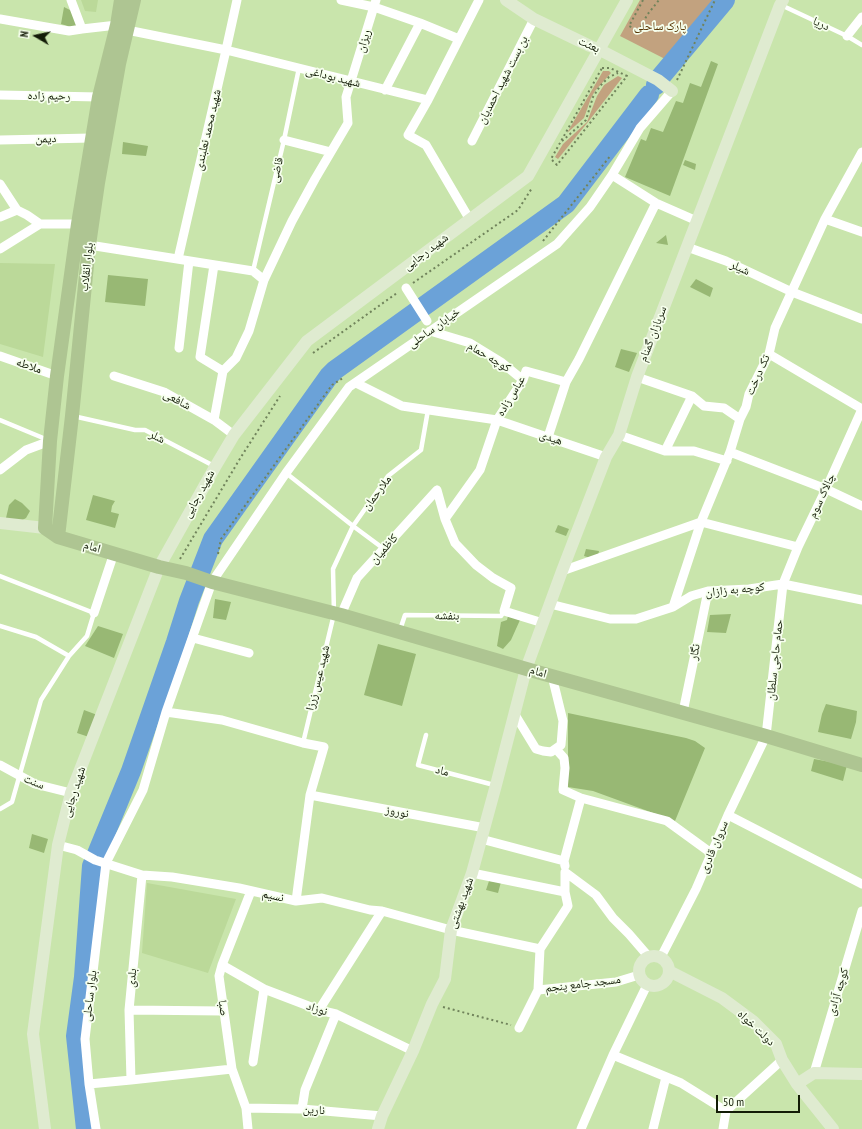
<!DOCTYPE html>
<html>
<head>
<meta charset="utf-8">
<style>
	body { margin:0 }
	#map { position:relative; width:862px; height:1129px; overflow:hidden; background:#c9e5ac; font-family:"PT Sans Narrow",sans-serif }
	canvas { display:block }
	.north { position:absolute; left:16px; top:16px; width:40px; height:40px; -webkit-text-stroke:3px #f6ffed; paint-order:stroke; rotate:279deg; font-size:11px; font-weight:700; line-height:16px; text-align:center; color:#131c07 }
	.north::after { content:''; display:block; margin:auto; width:14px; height:18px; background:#131c07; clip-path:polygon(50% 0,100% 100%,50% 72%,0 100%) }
	.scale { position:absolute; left:716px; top:1095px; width:84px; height:18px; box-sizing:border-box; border:2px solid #131c07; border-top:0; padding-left:5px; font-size:12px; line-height:14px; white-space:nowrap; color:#131c07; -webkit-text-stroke:3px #f6ffed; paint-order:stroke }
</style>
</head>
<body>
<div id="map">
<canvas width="862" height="1129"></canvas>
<div class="north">N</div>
<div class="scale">50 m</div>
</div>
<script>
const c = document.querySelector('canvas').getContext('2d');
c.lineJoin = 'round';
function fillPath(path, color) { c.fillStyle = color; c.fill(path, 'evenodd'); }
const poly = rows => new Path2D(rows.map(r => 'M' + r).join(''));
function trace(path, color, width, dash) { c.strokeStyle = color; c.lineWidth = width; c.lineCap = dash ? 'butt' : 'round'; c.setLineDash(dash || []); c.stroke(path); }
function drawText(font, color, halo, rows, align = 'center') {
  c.font = font + ' "PT Sans Narrow","Noto Naskh Arabic",sans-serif'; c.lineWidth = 3.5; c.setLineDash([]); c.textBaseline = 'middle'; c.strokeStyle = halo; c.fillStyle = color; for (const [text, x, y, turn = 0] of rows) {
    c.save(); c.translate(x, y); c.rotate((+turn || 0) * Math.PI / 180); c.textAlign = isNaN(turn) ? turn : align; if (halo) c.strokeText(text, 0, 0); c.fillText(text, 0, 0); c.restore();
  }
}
fillPath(poly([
	[81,0,98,0,96,12,85,11],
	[0,263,55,264,43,357,0,344],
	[147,883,236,899,208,973,142,953]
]), '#bbd999');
fillPath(poly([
	[640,0,718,0,667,60,620,36],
	[603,71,609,71,611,73,595,91,591,98,584,118,567,133],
	[618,76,622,78,588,122,558,159,555,157,563,144,587,122,597,96,604,85]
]), '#c2a27f');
trace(poly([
	[656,85,658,80,725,0],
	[86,1129,76,1036,84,977,90,893,92,866,131,771,176,642,189,601,213,539,329,376,335,370,566,204,649,95]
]), '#6ba2d8', 20);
fillPath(poly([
	[64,7,74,12,78,27,71,27,61,24],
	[711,61,718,64,670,196,625,177,641,139,646,141,651,128,663,132,676,101,683,103,690,83,701,87],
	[123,142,148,146,146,156,122,154],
	[685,160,696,164,695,170,683,165],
	[666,235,668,245,656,243],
	[108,275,148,279,145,306,105,302],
	[696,279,713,288,710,297,690,287],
	[621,349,637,353,629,372,615,367],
	[93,495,115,501,112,506,111,512,119,514,115,528,86,520],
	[15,499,22,503,30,511,26,518,19,522,6,518,9,505],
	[558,525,569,529,566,536,555,532],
	[586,549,599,551,597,560,584,556],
	[215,599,231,602,226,620,213,618],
	[731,614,726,633,707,632,710,615],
	[508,616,520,620,511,640,503,649,497,646,501,622,507,620],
	[98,626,123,634,114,658,85,646],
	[378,644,416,654,402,706,364,695],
	[826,704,857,711,856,722,851,739,818,732,822,714],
	[84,710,100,716,92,738,77,733],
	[568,713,686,738,695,741,705,748,675,821,593,791,568,787],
	[814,759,847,765,843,781,811,771],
	[32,834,48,839,44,853,29,848],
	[489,881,501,882,498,893,486,890]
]), '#98b874');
trace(poly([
	[643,0,629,26,639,31,647,15,659,0],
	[602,68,610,68,627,76,557,165,551,159,602,68],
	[677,80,715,0],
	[562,141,586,120,593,97,600,86,609,77,618,73],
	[543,241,611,155],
	[413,283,518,210,532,188],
	[313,353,397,293],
	[218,554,221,539,332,385,343,378],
	[180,559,241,457,280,396],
	[443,1007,511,1025]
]), '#70835b', 2, [2, 3]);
trace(poly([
	[781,5,847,36,862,45],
	[253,271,284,140,299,68],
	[73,416,135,430,145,430,214,466],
	[0,420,48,440],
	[286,473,353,526,333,569,334,614,303,743],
	[384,549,353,526,388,476,421,450,428,410],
	[0,576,94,613,87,636,69,656,41,700,12,802,0,809],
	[0,626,36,637,69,656],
	[400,630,405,615,501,616,504,611],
	[426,735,418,765,494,785]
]), '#fff', 4.5);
trace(poly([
	[71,0,82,29,117,25],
	[341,0,374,7,420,23,459,39],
	[0,19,69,31,82,29],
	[127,30,226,50,428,100],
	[847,36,862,17],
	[385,90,420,23],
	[0,95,99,97],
	[0,140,91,138],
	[284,140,331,152],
	[472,141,534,19],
	[612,175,656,203,697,221],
	[0,184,17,210],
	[0,217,17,210,27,215,40,224,78,224],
	[825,219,862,232],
	[470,220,426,145,408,135,428,100,479,0],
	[89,245,253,271,264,280],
	[687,247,726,261,792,292,862,319],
	[0,249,40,224],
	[178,259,226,50,237,0],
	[214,265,200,357,223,371,236,358,249,331,264,280,292,221,315,179,348,123,346,97,351,81,376,0],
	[406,288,427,321],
	[430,331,470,343,501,362,523,380],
	[179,348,189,261],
	[769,354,862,409],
	[0,356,57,376],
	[114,376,164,392,214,420,234,435],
	[637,377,692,396,704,406,724,408,740,419],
	[356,383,402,406,497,420,523,380,526,371,566,382,579,359,656,203],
	[214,420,223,371],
	[619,435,665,451,694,451,727,461],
	[548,437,566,382],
	[665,451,692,396],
	[730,452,826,489,862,506],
	[0,470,26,450,50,441],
	[437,490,445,519,480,470,497,420,606,457],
	[445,519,455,543,476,565,493,578,511,588,504,611,543,623],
	[562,571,701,522,798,547],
	[550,604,610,619,636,619,673,607,691,596,708,591,749,589,783,584,862,600],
	[673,607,701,522,730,452,740,419,746,407,749,394,769,354,775,328,825,219,862,152],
	[94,613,114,553],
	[341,615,357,578,437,490],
	[193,638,249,653],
	[166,712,222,720,303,743,324,747,310,795,296,901],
	[683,712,708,591],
	[514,713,536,749,543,751,551,752,561,745,563,721,552,676],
	[556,749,564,758,565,768,563,790,581,798],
	[0,765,35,784,71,793],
	[310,795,485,828],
	[728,815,862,884],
	[481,839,564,861,565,866],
	[58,845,77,850,95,860,142,875,172,877,239,888,296,901,322,898,370,910,382,911,451,930,540,949,538,990],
	[564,861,581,798,667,821,711,853],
	[472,873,565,892],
	[540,949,568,906,565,892,565,872,596,895,613,918,629,934,648,956],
	[661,957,696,889,728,815,766,736,783,584,798,547,826,489,862,409],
	[222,965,264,989,319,1010,336,1014,413,1051],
	[129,1010,223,1011],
	[319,1010,382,911],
	[519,1028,538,990,616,982,639,975],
	[613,1055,681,1083,726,1111],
	[253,1062,264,989],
	[814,1073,862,911],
	[131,1080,129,1010,142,875],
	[89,1084,131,1080,232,1069],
	[246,1108,302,1109,382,1116],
	[302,1109,305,1090,336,1014],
	[96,1129,89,1084,85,1039,106,863,143,790,166,712,212,582,286,473,349,387,557,244,590,207,612,175,640,128,672,91],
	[248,1129,246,1108,232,1069,219,976,222,965,251,891],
	[581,1129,613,1055,647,985],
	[653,1129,666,1077],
	[723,1129,726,1111,782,1060]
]), '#fff', 9);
trace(poly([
	[506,0,534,19,590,46,600,50,658,80,672,91],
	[0,523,45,528],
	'639 971a15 15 0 1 1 30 0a15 15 0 1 1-30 0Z',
	[669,971,722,998,753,1021,776,1044,782,1060,797,1084,833,1129],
	[797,1084,814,1073,862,1074],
	[45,1129,33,1034,58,845,71,793,159,567,215,467,234,435,307,341,528,176,627,0],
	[378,1129,382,1116,413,1051,432,1004,445,979,451,930,472,873,496,785,526,669,562,571,606,457,619,435,637,377,780,5,783,0]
]), '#dfebd0', 12);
trace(poly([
	[121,0,117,25,99,97,78,224,57,376,50,441,45,528,58,537,159,567,186,573,212,582,341,615,530,670,766,736,862,765],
	[58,537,72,416,89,245,98,183,119,64,134,0]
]), '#aec592', 14);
drawText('12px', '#131c07', '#f6ffed', [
	["دریا",821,24,25],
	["ریزان",364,41,-73],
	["بعثت",589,45,25],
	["شهید بوداغی",333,77,14],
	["بن بست شهید احمدیان",503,80,-63],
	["رحیم زاده",49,96,1],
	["شهید محمد نعلبندی",208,130,-77],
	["دیمن",46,139,-1],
	["قاضی",277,170,-77],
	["شهید رجایی",426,252,-37],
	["بلوار انقلاب",87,267,-84],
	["شیلر",740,268,25],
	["خیابان ساحلی",434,328,-35],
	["سربازان گمنام",653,334,-69],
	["کوچه حمام",489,357,31],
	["ملاطه",29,366,19],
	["تک درخت",758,375,-66],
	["عباس زاده",511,396,-59],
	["شافعی",177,400,28],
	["شلر",157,437,27],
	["هیدی",551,438,19],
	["ملارحمان",377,493,-53],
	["شهید رجایی",199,494,-61],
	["چالاک سوم",822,496,-65],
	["امام",92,547,16],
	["کاظمیان",384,549,-48],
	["کوچه به زازان",735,590,-6],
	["بنفشه",447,616,1],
	["نگار",695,652,-79],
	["حمام حاجی سلطان",775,660,-84],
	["امام",538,672,16],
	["شهید عیس زرزا",318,678,-76],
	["ماد",442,771,14],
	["سنت",34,782,22],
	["شهید رجایی",74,792,-72],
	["نوروز",397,812,11],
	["سروان قادری",714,847,-67],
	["نسیم",273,896,13],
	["شهید بهشتی",461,903,-70],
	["بلدی",132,978,-85],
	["مسجد جامع پنجم",583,984,-7],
	["کوچه آزادی",838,992,-73],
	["بلوار ساحلی",90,996,-83],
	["صبا",223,1008,83],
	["نوزاد",317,1009,18],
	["دولت خواه",756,1028,43],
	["نارین",314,1110,4]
]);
drawText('12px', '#563402', '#f6ffed', [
	["پارک ساحلی",660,27]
]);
</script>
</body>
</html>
